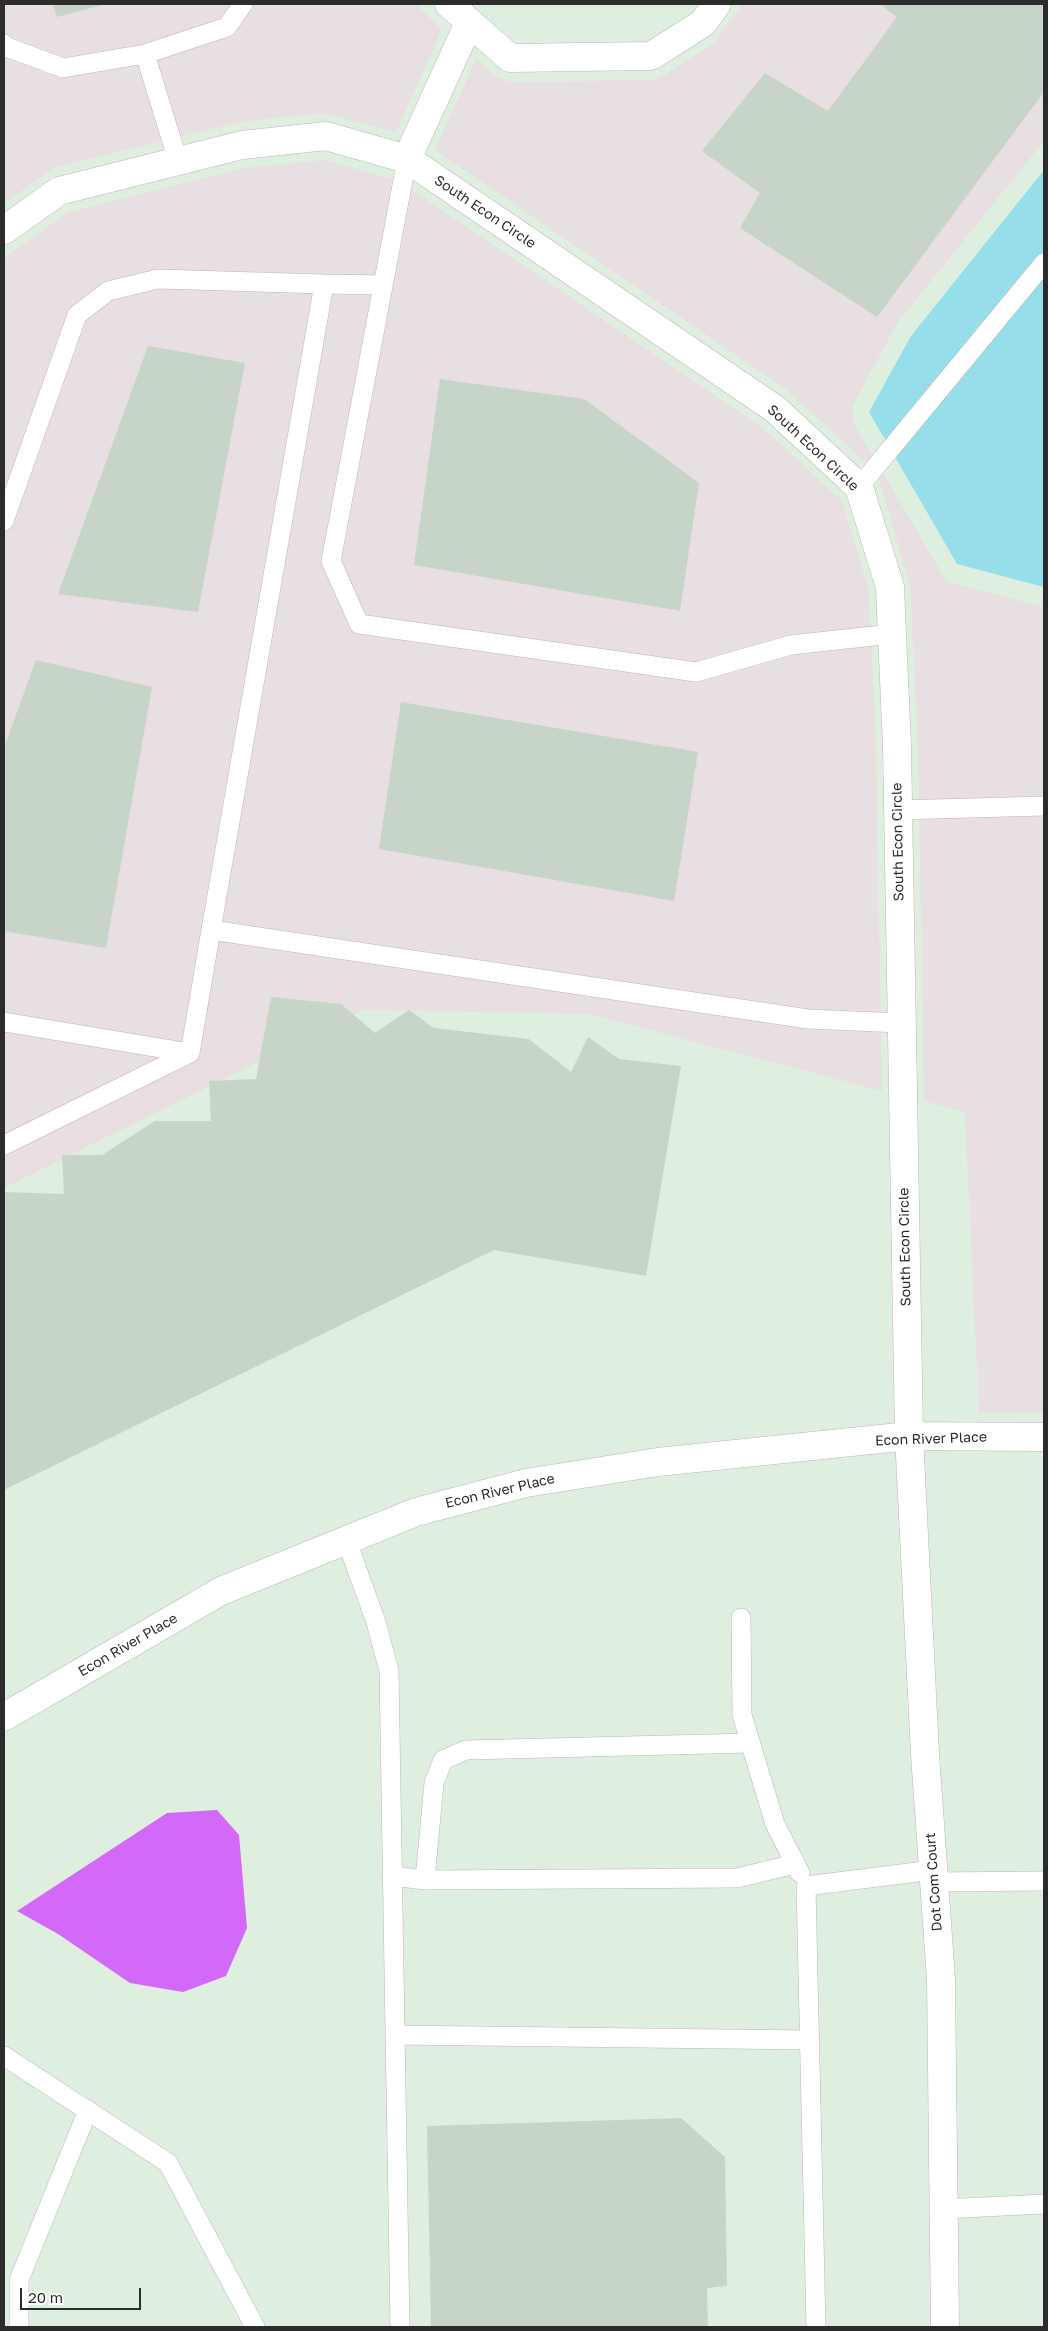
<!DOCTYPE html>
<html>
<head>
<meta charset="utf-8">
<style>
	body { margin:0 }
	#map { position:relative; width:1048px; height:2331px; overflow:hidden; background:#deefdf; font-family:"Golos Text",sans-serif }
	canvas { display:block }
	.frame { position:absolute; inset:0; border:5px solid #2c2c2c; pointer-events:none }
	.scale { position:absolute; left:20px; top:2288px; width:121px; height:22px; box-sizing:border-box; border:2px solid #2c2c2c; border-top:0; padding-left:6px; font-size:15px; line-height:18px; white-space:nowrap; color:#2c2c2c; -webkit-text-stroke:4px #fff; paint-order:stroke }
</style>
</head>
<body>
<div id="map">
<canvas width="1048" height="2331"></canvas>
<div class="frame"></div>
<div class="scale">20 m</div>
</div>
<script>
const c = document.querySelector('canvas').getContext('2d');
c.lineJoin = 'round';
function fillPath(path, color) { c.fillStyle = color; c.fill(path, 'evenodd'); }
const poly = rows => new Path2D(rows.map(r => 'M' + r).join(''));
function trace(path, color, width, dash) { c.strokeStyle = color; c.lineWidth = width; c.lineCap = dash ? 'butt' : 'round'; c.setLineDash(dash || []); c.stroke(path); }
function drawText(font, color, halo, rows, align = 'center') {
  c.font = font + ' "Golos Text",sans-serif'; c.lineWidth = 4; c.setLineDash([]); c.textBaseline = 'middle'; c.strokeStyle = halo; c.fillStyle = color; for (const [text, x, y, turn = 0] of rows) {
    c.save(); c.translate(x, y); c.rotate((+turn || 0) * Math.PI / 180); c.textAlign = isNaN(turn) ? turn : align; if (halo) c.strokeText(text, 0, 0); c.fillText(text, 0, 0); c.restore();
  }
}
fillPath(poly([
	[4,4,416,4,442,30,396,132,324,113,240,122,54,168,4,203],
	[743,4,1044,4,1044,141,898,322,852,407,854,424,947,582,1044,607,1044,1413,979,1413,965,1112,924,1101,918,745,910,585,878,477,872,468,786,389,435,150,476,59,497,77,510,82,651,80,661,77,713,44],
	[325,160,399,181,764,429,842,501,869,591,876,746,882,1091,588,1014,363,1010,4,1188,4,262,8,255,67,213,245,168]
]), '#e7dfe1');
fillPath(poly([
	[1044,170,1044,587,957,564,869,412,911,336]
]), '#96dee9');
fillPath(poly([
	[217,1810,239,1835,247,1928,226,1976,183,1992,130,1983,58,1934,17,1911,167,1813]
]), '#d369f9');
fillPath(poly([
	[53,4,106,4,57,17],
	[880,4,1044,4,1044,92,877,317,740,228,760,193,702,151,765,73,828,111,897,17],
	[148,346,245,363,198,612,58,594],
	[440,379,584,399,699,483,680,611,414,565],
	[36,660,152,687,106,948,4,931,4,748],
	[401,702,698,752,674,901,379,849],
	[271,997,341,1004,375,1033,409,1010,434,1028,529,1039,571,1072,588,1037,619,1059,681,1066,646,1276,494,1250,4,1490,4,1192,64,1194,62,1155,102,1155,155,1121,211,1121,209,1081,256,1079],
	[681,2118,725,2157,727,2286,707,2288,708,2327,431,2327,427,2126]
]), '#c6d5c7');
const lane = poly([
	[4,44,4,46,63,68,145,54,227,27,243,4],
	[145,54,178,161],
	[407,159,331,561,359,624,696,672,791,645,892,634],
	[383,285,324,284,211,930,808,1019,901,1023],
	[859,487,1044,263],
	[4,521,77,315,108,291,158,279,324,284],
	[898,810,1044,806],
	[4,1022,190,1053],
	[190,1053,211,930],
	[4,1145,190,1053],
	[346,1539,376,1622,389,1671,400,2327],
	[741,1618,742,1715,775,1824,800,1873],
	[393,1876,425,1880,737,1878,795,1864],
	[425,1880,434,1783,443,1760,466,1750,750,1743],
	[934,1882,1044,1881],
	[395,2035,809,2040],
	[4,2056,168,2163,255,2327],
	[943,2209,1044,2204],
	[19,2327,19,2280,88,2110],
	[816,2327,806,1886,933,1870]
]);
const street = poly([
	[449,4,510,58,651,56,703,23,717,4],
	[407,159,469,23],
	[4,230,59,191,242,145,326,136,407,159,775,409,859,487,890,587,892,634,897,746,909,1436,925,1754,941,1979,945,2327],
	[4,1717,221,1591,416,1512,526,1483,658,1462,909,1436,1044,1437]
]);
trace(lane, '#c1b2bc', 20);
trace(street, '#c1b2bc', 29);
trace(lane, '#fff', 19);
trace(street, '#fff', 28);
drawText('14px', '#2c2c2c', '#fff', [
	["South Econ Circle",485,212,34],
	["South Econ Circle",813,448,43],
	["South Econ Circle",898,842,-91],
	["South Econ Circle",905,1247,-91],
	["Econ River Place",931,1439,-2],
	["Econ River Place",500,1491,-13],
	["Econ River Place",128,1645,-30],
	["Dot Com Court",934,1882,-94]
]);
</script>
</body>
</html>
